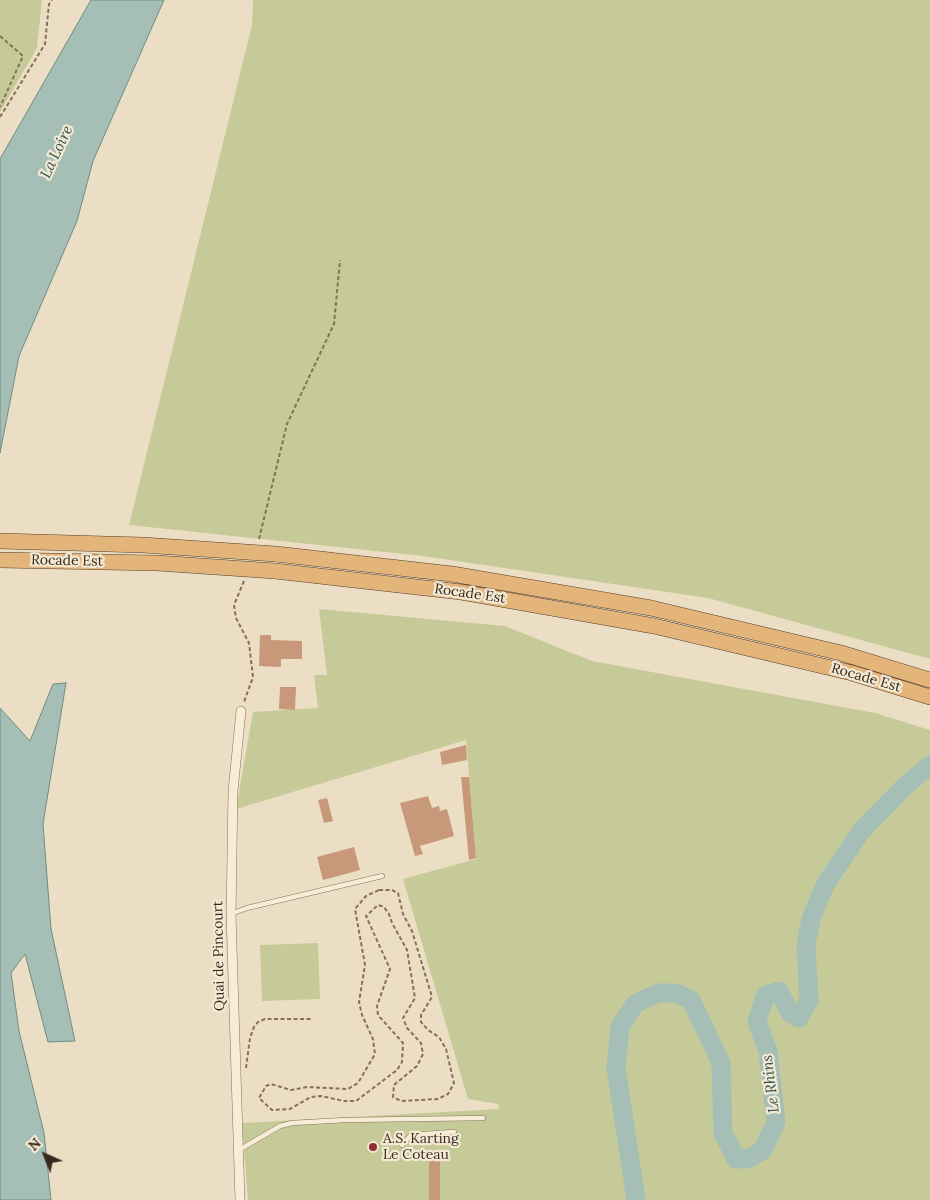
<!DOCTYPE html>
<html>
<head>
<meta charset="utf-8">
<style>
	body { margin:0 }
	#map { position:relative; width:930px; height:1200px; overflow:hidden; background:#ecdec4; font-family:Lora,serif }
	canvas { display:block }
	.north { position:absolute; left:20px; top:1130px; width:50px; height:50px; -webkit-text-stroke:4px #f4e9d3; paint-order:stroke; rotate:316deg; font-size:14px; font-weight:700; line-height:20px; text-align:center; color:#36291e }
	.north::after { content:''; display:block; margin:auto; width:18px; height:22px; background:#36291e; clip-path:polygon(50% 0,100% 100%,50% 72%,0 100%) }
</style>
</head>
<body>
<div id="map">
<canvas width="930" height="1200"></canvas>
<div class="north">N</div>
</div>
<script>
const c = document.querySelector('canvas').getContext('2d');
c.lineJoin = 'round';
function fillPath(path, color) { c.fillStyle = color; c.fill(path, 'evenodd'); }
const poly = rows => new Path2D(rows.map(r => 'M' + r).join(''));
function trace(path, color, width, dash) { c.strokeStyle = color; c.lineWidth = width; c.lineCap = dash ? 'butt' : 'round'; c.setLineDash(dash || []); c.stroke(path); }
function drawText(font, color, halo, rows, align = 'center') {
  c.font = font + ' Lora,serif'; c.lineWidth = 4.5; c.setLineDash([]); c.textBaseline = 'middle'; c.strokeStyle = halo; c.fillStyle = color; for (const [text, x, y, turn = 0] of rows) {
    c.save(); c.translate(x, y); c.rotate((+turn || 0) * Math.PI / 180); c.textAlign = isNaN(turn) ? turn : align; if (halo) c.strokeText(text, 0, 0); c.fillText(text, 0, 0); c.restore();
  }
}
fillPath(poly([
	[0,0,42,0,37,48,0,112],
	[253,0,930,0,930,659,708,598,423,556,129,525,252,25],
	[319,609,505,626,592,661,875,713,930,730,930,1200,248,1200,242,1123,499,1109,498,1104,468,1099,403,879,476,859,466,740,236,809,253,712,318,708,314,675,327,675],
	[318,943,320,999,262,1001,260,945]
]), '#c6ca98');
const water = poly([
	[91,0,164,0,93,161,77,221,19,356,0,453,0,159,91,0],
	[66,683,43,824,51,929,75,1041,48,1042,25,954,11,973,19,1031,44,1133,51,1200,0,1200,0,708,30,741,53,684,66,683]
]);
fillPath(water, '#a5bfb6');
trace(water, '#6d8d83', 1);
trace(poly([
	[636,1200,616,1068,620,1027,635,1004,658,993,676,993,691,1000,721,1063,723,1133,736,1159,748,1159,763,1150,776,1122,768,1051,757,1022,765,996,779,991,790,1013,799,1018,809,1000,806,945,811,919,825,885,862,830,905,786,930,765]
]), '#a5bfb6', 19);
fillPath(poly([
	[260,635,271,635,271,640,302,641,302,659,281,659,281,667,259,666],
	[280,687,296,687,295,710,279,709],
	[466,745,467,760,442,765,440,752],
	[461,777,469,777,476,858,469,860],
	[428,796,432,808,439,806,440,811,447,809,454,836,420,846,423,854,415,856,400,803],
	[327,798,333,821,324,823,318,800],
	[354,847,360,870,323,880,317,857],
	[429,1160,440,1160,440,1200,429,1200]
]), '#c8987b');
const service = poly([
	[231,914,247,908,382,876],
	[402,1145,411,1135,454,1132],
	[239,1150,280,1126,292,1123,345,1120,483,1118]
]);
const minor = poly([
	[240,1200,231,914,233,791,241,711]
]);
const trunk = poly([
	[276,554,452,574,651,608,841,653,930,680],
	[275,571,461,592,654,626,852,673,930,697]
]);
trace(service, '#86705b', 5.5);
trace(minor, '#86705b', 10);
trace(trunk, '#533e2f', 16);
trace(poly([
	[0,36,23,56,0,107],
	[0,117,45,44,49,4,52,0],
	[259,539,287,424,334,324,340,260],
	[244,581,234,605,236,618,249,643,253,677,244,702],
	[379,890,392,890,398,893,403,914,412,931,432,997,421,1015,421,1022,428,1030,439,1037,446,1049,454,1083,448,1094,438,1099,401,1101,393,1097,394,1085,417,1066,423,1054,421,1043,407,1028,403,1018,415,998,407,950,392,923,389,914,384,907,378,905,366,916,390,969,377,1006,378,1015,403,1043,402,1062,397,1070,356,1101,344,1101,321,1096,311,1097,290,1109,272,1110,259,1098,266,1086,271,1084,291,1090,307,1087,348,1089,358,1083,375,1054,373,1039,362,1015,359,1002,365,965,355,909,366,896,379,890],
	[246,1068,250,1038,254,1027,258,1022,265,1019,311,1019]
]), '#86705b', 2, [4, 2.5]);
trace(service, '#f7ecd6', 4.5);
trace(minor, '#f7ecd6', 9);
trace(trunk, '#e3b57a', 15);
const trunkBridge = poly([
	[0,541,143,545,276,554],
	[0,560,157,563,275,571]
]);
trace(trunkBridge, '#533e2f', 16, []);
trace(trunkBridge, '#e3b57a', 15);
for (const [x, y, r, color] of [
	[373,1147,5,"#922e33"]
]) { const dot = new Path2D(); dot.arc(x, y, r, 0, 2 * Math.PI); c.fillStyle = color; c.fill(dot); trace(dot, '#f4e9d3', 2); }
drawText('14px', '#36291e', '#f4e9d3', [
	["Rocade Est",67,561,1],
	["Rocade Est",470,594,8],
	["Rocade Est",866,678,16],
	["Quai de Pincourt",219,956,-91]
]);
drawText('14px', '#36291e', '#f4e9d3', [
	["A.S. Karting",383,1139],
	["Le Coteau",383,1155]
], 'left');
drawText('italic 15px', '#2e5551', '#f4e9d3', [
	["La Loire",57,152,-65],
	["Le Rhins",771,1084,-97]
]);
</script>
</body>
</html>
